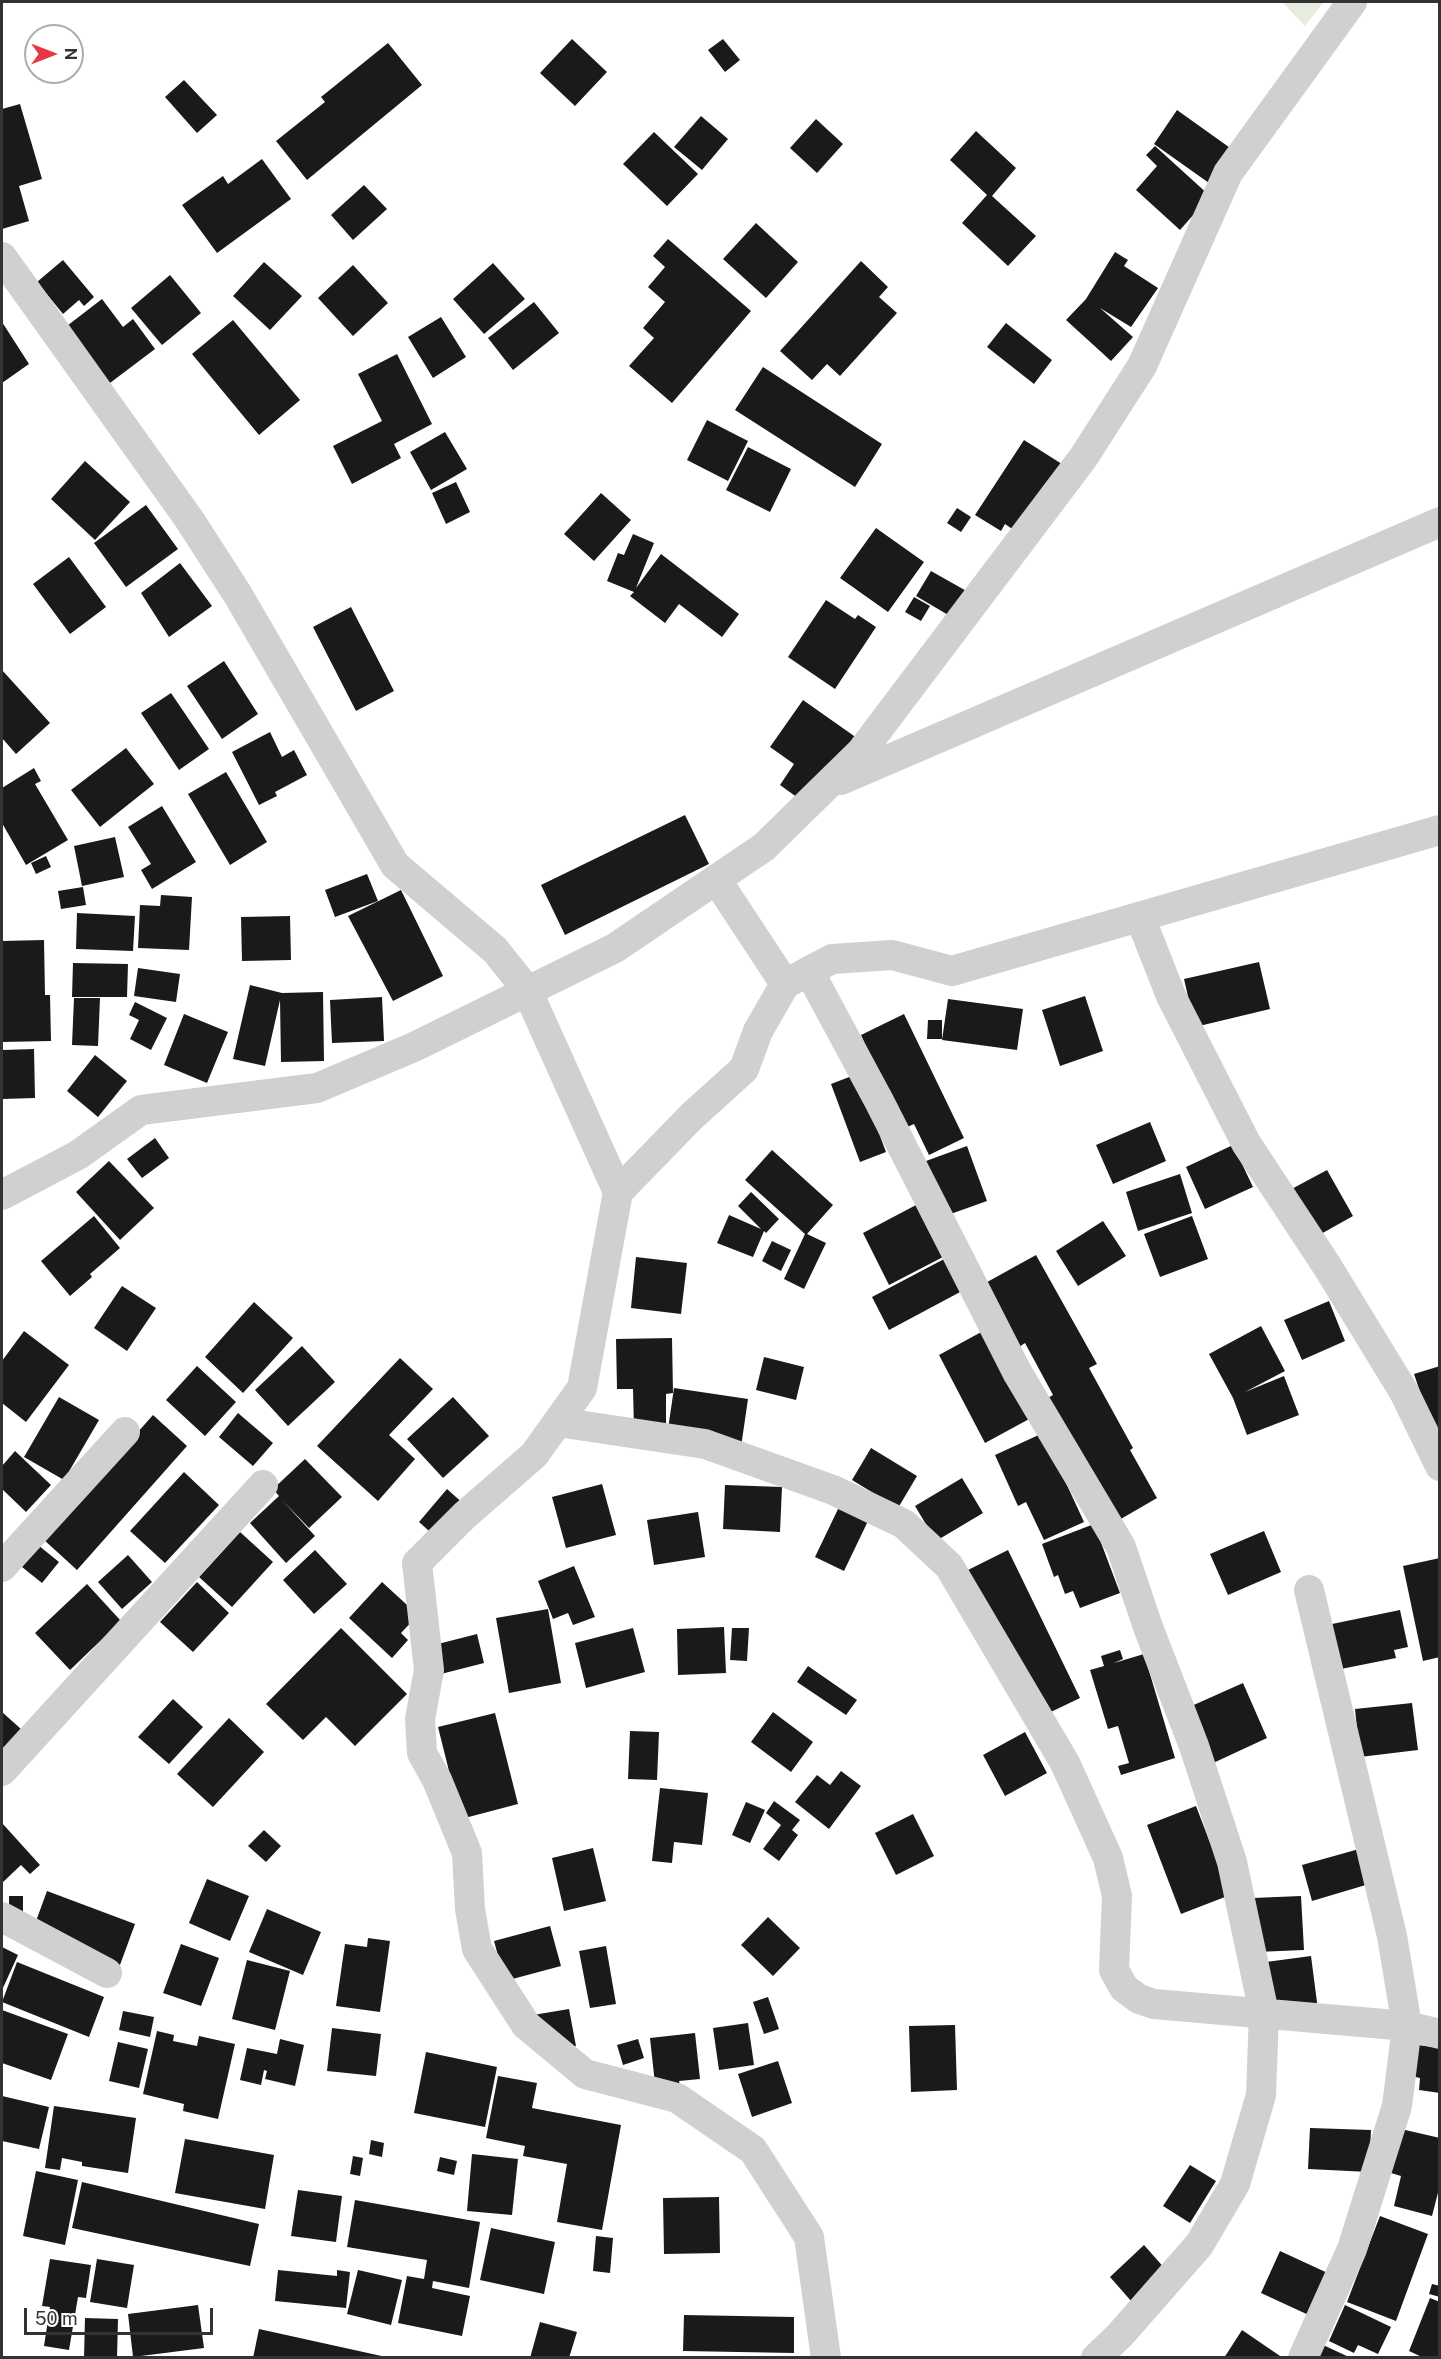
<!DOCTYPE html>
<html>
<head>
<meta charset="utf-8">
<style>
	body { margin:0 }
	#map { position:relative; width:1441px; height:2359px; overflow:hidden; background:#fff; font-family:"Public Sans",sans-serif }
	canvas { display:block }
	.frame { position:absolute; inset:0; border:3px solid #333; pointer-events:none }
	.north { position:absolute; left:24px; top:24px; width:60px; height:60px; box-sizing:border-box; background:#fff; border:2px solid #adadad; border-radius:50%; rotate:90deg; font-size:16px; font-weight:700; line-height:24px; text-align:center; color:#333 }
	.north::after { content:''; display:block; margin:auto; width:21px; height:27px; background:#e63946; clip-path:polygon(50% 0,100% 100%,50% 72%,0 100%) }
	.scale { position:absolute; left:24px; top:2308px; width:189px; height:27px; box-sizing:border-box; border:3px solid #333; border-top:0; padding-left:8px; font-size:18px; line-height:21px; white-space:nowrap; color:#333; -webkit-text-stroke:4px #fff; paint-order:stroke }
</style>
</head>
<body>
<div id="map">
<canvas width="1441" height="2359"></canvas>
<div class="frame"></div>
<div class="north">N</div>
<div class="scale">50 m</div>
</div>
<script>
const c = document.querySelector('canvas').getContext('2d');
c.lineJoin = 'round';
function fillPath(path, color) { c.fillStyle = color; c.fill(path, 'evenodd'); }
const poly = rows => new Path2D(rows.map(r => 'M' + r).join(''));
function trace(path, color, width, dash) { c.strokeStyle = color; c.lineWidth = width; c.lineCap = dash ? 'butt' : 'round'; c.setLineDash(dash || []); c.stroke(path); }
fillPath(poly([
	[1282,2,1324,2,1305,26]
]), '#e6ecdf');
fillPath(poly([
	[572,39,607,72,575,106,540,73],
	[723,39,740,60,725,72,708,50],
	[388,43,422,85,307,180,276,141,325,102,321,97],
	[184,80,217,115,197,133,165,97],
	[20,104,42,179,19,186,29,221,2,229,2,109],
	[1177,110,1233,150,1209,183,1154,144],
	[701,116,728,139,702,170,674,147],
	[816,119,843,144,817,173,790,148],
	[976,131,1016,168,992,196,1036,236,1008,266,962,223,987,195,950,160],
	[654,132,698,174,667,206,623,164],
	[1155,146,1210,196,1180,230,1136,190,1157,166,1146,155],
	[262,159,291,199,217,253,182,205,223,176,228,184],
	[364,185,387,209,353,240,331,215],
	[756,223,798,262,766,298,723,259],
	[668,239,751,311,672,403,629,366,654,338,643,328,665,302,648,287,665,267,653,256],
	[1115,252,1128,260,1124,266,1158,288,1131,327,1100,308,1133,337,1111,361,1066,320,1086,299],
	[63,260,94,297,84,306,79,300,63,314,37,282],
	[861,261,888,287,879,297,897,313,840,376,827,364,812,380,780,351],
	[264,262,302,296,270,330,233,296],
	[493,263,525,299,484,334,453,299],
	[353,265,388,303,353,336,318,298],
	[170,275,201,313,162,345,131,308],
	[102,299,123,327,133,319,155,349,106,386,63,329],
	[534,302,559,333,513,370,488,338],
	[441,317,466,357,433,378,408,337],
	[233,320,300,400,259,435,192,354],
	[2,322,29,364,2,383],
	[1006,323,1052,360,1034,384,987,347],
	[397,354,432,424,394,444,401,458,352,484,333,446,382,421,358,374],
	[763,367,882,444,855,487,735,410],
	[707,420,748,441,728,481,687,460],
	[445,432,467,469,431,490,410,452],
	[1024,440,1065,466,1021,535,1005,524,1001,531,975,515],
	[748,447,791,469,770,512,726,490],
	[85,461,130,502,95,540,51,499],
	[456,482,470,512,446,524,432,493],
	[601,493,631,520,594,561,564,534],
	[146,505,178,549,126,587,94,543],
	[957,508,971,517,961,532,947,523],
	[876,528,924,562,888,612,840,578],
	[633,534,654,543,636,588,661,554,739,614,722,637,679,604,665,623,630,596,634,592,607,581,618,553,624,555],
	[69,557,106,607,70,634,33,584],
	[180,563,212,606,169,637,141,593],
	[931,571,970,593,955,619,916,596],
	[914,597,930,606,921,621,905,612],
	[826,600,855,619,858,615,876,627,835,689,788,657],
	[351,607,394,691,356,711,313,627],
	[224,661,258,714,222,739,187,686],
	[2,670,50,723,16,754,2,738],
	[171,693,209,749,179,770,141,713],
	[803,700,864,743,816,811,780,785,794,764,770,747],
	[270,732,282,757,294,750,307,775,275,792,277,796,259,805,232,752],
	[126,748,154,784,100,827,71,790],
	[34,768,41,781,35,784,68,840,26,865,2,823,2,788],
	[226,772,267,842,230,865,188,794],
	[162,806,196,862,152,889,141,870,151,864,128,827],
	[685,815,709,864,565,935,541,885],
	[115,837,124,877,82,886,74,846],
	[46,856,51,867,36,874,31,863],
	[367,874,378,901,335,917,325,890],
	[83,887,86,905,61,909,58,891],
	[401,890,443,976,393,1001,348,916],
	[161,895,192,897,189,950,138,948,140,905,160,906],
	[77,913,135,916,133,951,76,949],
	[290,916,291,960,242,961,241,917],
	[44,940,45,995,50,995,51,1041,2,1042,2,941],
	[1259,962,1270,1009,1195,1027,1184,979],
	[73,963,128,964,127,997,72,997],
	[138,968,180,974,176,1002,134,996],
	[250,985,282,993,323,992,324,1061,281,1062,280,1000,265,1066,233,1059],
	[1085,996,1103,1051,1060,1066,1042,1010],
	[382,997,384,1041,332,1043,330,1000],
	[74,998,100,998,98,1046,72,1045],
	[948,999,1023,1009,1017,1050,942,1040],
	[135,1002,167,1018,151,1050,130,1039,139,1020,129,1015],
	[184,1014,228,1032,207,1083,164,1065],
	[904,1014,964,1138,929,1155,914,1124,903,1129,861,1035],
	[928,1020,942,1020,942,1039,927,1039],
	[34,1049,35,1098,2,1099,2,1050],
	[95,1055,127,1081,98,1117,67,1091],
	[857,1074,886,1152,860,1162,831,1084],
	[1150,1122,1166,1161,1113,1184,1096,1145],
	[155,1138,169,1158,142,1178,127,1159],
	[1233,1145,1253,1187,1205,1209,1186,1167],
	[967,1146,987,1201,945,1216,926,1161],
	[772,1150,833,1205,807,1234,826,1243,804,1289,784,1279,805,1234,745,1180],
	[109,1161,154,1208,120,1240,76,1192],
	[1327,1170,1353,1216,1312,1239,1286,1192],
	[1180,1174,1192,1213,1138,1231,1126,1192],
	[751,1192,779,1219,766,1233,764,1231,753,1257,717,1243,729,1215,761,1229,738,1206],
	[916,1205,943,1257,889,1285,863,1233],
	[94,1216,120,1248,90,1274,92,1277,70,1296,41,1261],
	[1192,1216,1208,1259,1160,1277,1144,1234],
	[1103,1221,1126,1256,1078,1286,1056,1251],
	[772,1241,791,1250,781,1271,762,1261],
	[1036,1255,1097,1364,1089,1368,1133,1448,1130,1450,1157,1498,1114,1523,1043,1401,1053,1395,1025,1343,1016,1349,980,1286],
	[636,1257,687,1263,681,1314,631,1308],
	[946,1258,962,1291,889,1330,872,1297],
	[122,1286,156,1308,127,1351,94,1328],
	[1329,1301,1345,1341,1302,1360,1284,1320],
	[254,1302,293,1338,243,1393,205,1357],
	[1261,1326,1285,1371,1245,1392,1284,1376,1299,1415,1247,1435,1233,1398,1209,1354],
	[985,1330,1031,1418,985,1443,939,1355],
	[24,1331,69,1365,26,1422,2,1403,2,1361],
	[672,1338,673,1393,666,1394,666,1428,634,1429,633,1389,617,1389,616,1339],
	[302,1346,335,1382,288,1426,255,1390],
	[764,1357,804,1367,796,1400,756,1390],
	[400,1358,433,1389,389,1435,415,1459,378,1501,317,1446],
	[197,1366,236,1402,205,1436,166,1400],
	[1440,1366,1440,1448,1439,1448,1414,1374],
	[674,1388,748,1399,741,1447,667,1436],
	[59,1397,99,1420,64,1480,24,1457],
	[453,1397,489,1436,443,1478,407,1439],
	[238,1413,273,1443,253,1466,219,1437],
	[153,1415,187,1446,77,1570,43,1539],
	[1043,1433,1084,1522,1044,1540,1026,1502,1018,1506,995,1455],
	[871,1448,917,1476,898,1508,852,1480],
	[15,1451,51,1485,26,1512,2,1489,2,1466],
	[305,1459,342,1497,309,1528,282,1500,315,1536,286,1563,250,1523,279,1496,273,1489],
	[184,1472,219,1505,165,1563,130,1531],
	[962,1478,983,1513,936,1541,915,1506],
	[602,1484,616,1535,566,1548,552,1497],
	[725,1485,782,1487,780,1532,723,1529],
	[447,1489,475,1514,447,1547,419,1522],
	[839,1507,868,1521,844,1571,815,1557],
	[698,1512,705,1557,654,1565,647,1520],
	[1094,1524,1120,1593,1080,1608,1073,1591,1065,1594,1058,1575,1054,1577,1042,1544],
	[1264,1531,1281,1572,1228,1595,1210,1554],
	[240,1532,273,1562,232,1607,199,1577],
	[38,1545,59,1562,42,1583,22,1567],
	[315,1550,347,1584,314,1614,283,1580],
	[1008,1550,1080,1698,1030,1722,958,1575],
	[128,1555,152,1582,122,1609,98,1582],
	[1440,1558,1440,1657,1423,1661,1403,1566],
	[574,1566,595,1617,573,1625,568,1613,553,1619,538,1581],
	[197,1582,229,1613,193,1652,160,1622],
	[382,1582,418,1615,401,1633,408,1640,392,1658,349,1618],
	[87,1584,121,1621,70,1670,35,1633],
	[548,1609,561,1683,509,1693,496,1618],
	[1400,1610,1408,1647,1394,1650,1396,1658,1341,1669,1332,1624],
	[724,1627,726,1673,678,1675,677,1629],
	[341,1628,407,1694,355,1746,326,1717,303,1740,266,1704],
	[633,1628,645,1672,586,1688,575,1643],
	[732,1628,749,1628,747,1661,730,1660],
	[477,1634,484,1663,441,1674,434,1645],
	[1120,1650,1123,1659,1114,1663,1144,1654,1175,1758,1121,1775,1118,1766,1129,1763,1118,1726,1108,1729,1090,1670,1104,1666,1101,1656],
	[808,1666,857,1700,846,1715,797,1682],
	[1243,1683,1267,1738,1211,1764,1187,1708],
	[173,1699,203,1727,169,1764,138,1737],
	[1412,1703,1418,1750,1360,1757,1355,1709],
	[2,1712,21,1729,2,1750],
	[773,1712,813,1742,791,1772,751,1742],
	[495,1713,518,1804,461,1819,438,1727],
	[229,1718,264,1752,213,1807,177,1774],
	[630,1731,659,1732,657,1780,628,1779],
	[1025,1732,1047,1773,1005,1796,983,1755],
	[841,1771,861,1786,829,1829,795,1802,817,1775,830,1785],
	[660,1788,708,1793,702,1845,674,1842,672,1863,652,1861],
	[774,1801,800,1820,792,1830,798,1835,779,1861,763,1849,781,1825,766,1813],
	[746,1802,765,1810,750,1843,732,1835],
	[1196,1806,1230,1895,1181,1914,1147,1825],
	[913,1814,934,1856,896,1875,875,1833],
	[2,1823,40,1865,30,1874,21,1865,2,1883],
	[264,1830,281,1846,266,1862,248,1846],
	[593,1848,606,1901,564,1911,552,1858],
	[1359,1849,1369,1884,1312,1901,1302,1865],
	[207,1879,249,1896,230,1941,189,1923],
	[47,1891,135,1924,120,1965,32,1932],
	[9,1896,23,1896,23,1913,9,1913],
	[1301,1896,1304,1950,1256,1952,1253,1898],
	[267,1909,321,1932,303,1975,249,1952],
	[768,1917,800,1948,773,1976,741,1945],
	[550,1926,561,1966,505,1981,494,1941],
	[368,1938,390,1941,380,2012,336,2006,345,1944,367,1947],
	[181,1944,219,1958,201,2006,163,1993],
	[606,1946,616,2004,590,2008,579,1951],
	[2,1947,18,1955,2,1990],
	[1311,1956,1318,2010,1272,2015,1266,1962],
	[247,1960,290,1971,275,2030,232,2019],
	[17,1962,104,1997,89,2037,2,2002],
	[768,1997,779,2029,764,2034,753,2002],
	[569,2009,576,2046,540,2052,533,2015],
	[2,2010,68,2034,51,2080,2,2063],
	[123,2011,154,2017,150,2037,119,2030],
	[748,2023,754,2065,719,2070,713,2028],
	[955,2025,957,2090,911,2092,909,2026],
	[332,2028,381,2034,376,2076,327,2071],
	[157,2031,174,2035,173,2041,197,2046,199,2036,235,2044,218,2119,183,2111,184,2104,143,2094],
	[695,2033,700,2079,679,2081,681,2090,656,2093,650,2038],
	[280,2039,304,2045,295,2086,265,2079,267,2071,264,2070,261,2085,240,2080,247,2048,277,2054],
	[638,2039,644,2058,623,2065,617,2045],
	[118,2042,148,2049,139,2088,109,2081],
	[1410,2044,1440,2048,1440,2093,1419,2090,1420,2078,1406,2075],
	[426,2052,497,2067,485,2127,414,2113],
	[778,2061,792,2103,752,2117,738,2074],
	[498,2076,537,2083,532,2108,621,2125,602,2230,557,2222,567,2164,523,2156,525,2146,486,2138],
	[2,2096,49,2107,39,2149,2,2141],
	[54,2106,136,2118,128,2173,82,2166,82,2162,62,2158,60,2170,45,2168],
	[1310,2128,1371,2130,1369,2172,1308,2169],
	[1401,2129,1440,2138,1440,2185,1432,2216,1394,2206,1401,2176,1391,2173],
	[185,2139,274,2155,265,2209,175,2193],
	[371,2140,384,2143,382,2157,369,2154],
	[472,2154,518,2159,512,2215,467,2211],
	[353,2156,363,2158,360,2176,350,2174],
	[440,2157,457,2161,454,2175,437,2171],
	[1190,2165,1216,2181,1190,2223,1163,2206],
	[36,2171,78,2180,65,2245,23,2236],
	[82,2182,259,2224,250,2266,72,2228],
	[298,2190,342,2196,336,2242,291,2236],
	[719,2197,720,2253,664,2254,663,2198],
	[355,2200,480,2222,469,2288,433,2281,432,2288,470,2296,462,2336,398,2323,407,2276,424,2279,427,2260,347,2247],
	[1380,2216,1428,2234,1396,2321,1347,2302],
	[491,2228,555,2242,544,2294,480,2280],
	[596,2236,613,2238,610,2273,593,2271],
	[1144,2245,1167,2271,1132,2302,1110,2277],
	[1280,2251,1332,2275,1313,2317,1261,2293],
	[50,2259,91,2265,86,2298,78,2297,69,2350,44,2346,50,2307,42,2306],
	[97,2259,134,2265,127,2308,90,2302],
	[278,2270,337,2276,337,2270,350,2272,346,2308,275,2301],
	[358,2270,402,2280,391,2325,347,2314],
	[1432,2284,1440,2286,1440,2297,1429,2294],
	[1430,2298,1440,2302,1440,2358,1424,2358,1409,2351],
	[198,2305,204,2348,133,2357,128,2314],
	[1345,2305,1391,2327,1378,2354,1358,2345,1354,2353,1329,2341],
	[684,2315,794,2317,794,2353,683,2351],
	[85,2318,118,2319,117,2358,84,2358],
	[540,2322,577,2332,569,2358,530,2358],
	[259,2329,386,2357,386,2358,253,2358],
	[1242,2330,1283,2358,1224,2358],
	[1321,2344,1351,2358,1315,2358]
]), '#1a1a1a');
trace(poly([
	[2,257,189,519,238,595,395,865,495,950,527,990,618,1192,582,1388,534,1455,465,1515,417,1563,429,1670,420,1719,422,1753,437,1780,467,1853,470,1909,477,1949,526,2025,585,2074,677,2098,753,2150,809,2237,826,2358],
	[841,780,1440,522],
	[716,879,785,984],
	[1140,917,1171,996,1246,1143,1327,1266,1404,1392,1440,1466],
	[809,971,879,1101,1017,1372,1121,1547,1148,1627,1194,1746,1232,1862,1264,2013,1261,2095,1235,2184,1199,2245,1120,2335,1096,2358],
	[618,1192,692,1116,744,1069,758,1031,785,984,832,959,892,955,952,971,1440,830],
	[2,1195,78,1155,141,1110,317,1088,414,1047,615,948,764,847,861,752,1083,458,1142,366,1228,173,1352,2],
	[558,1422,705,1444,833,1490,904,1524,949,1566,1065,1763,1108,1858,1117,1896,1114,1970,1124,1988,1139,1999,1154,2004,1407,2026,1440,2034],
	[2,1567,125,1432],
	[2,1771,263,1485],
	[2,1917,107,1973],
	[1303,2358,1352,2249,1397,2106,1407,2026,1392,1936,1309,1590]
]), '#d0d0d0', 30);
</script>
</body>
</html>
